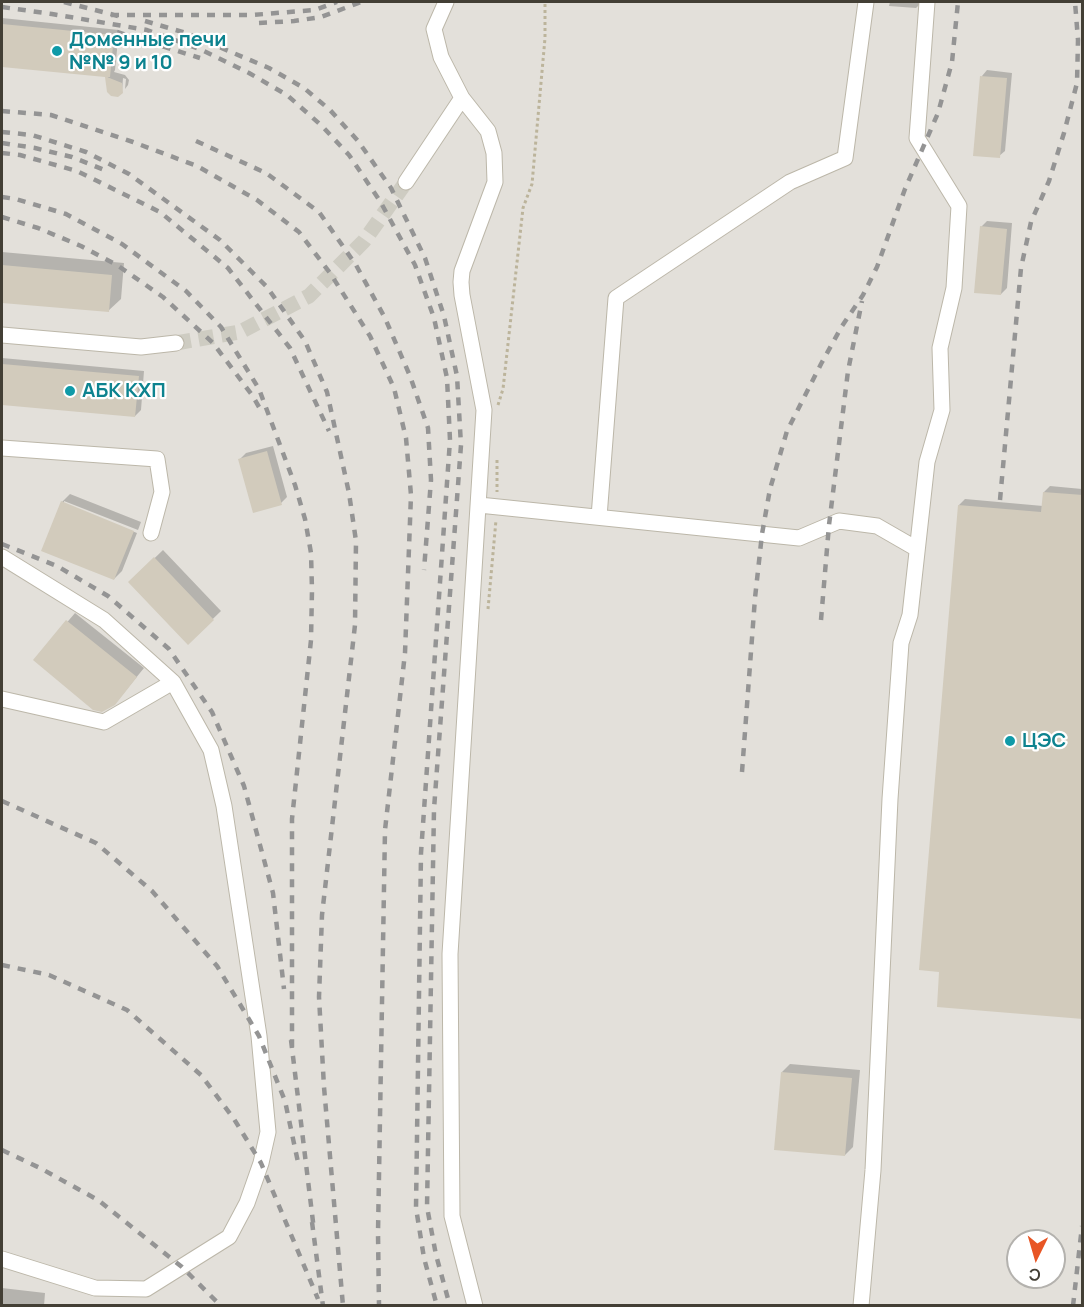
<!DOCTYPE html>
<html>
<head>
<meta charset="utf-8">
<style>
	body { margin:0 }
	#map { position:relative; width:1084px; height:1307px; overflow:hidden; background:#f1efe5; font-family:Manrope,sans-serif }
	canvas { display:block }
	.frame { position:absolute; inset:0; border:3px solid #433f35; pointer-events:none }
	.north { position:absolute; left:1006px; top:1229px; width:60px; height:60px; box-sizing:border-box; background:#fff; border:2px solid #b4b2ae; border-radius:50%; rotate:185deg; font-size:16px; font-weight:700; line-height:24px; text-align:center; color:#433f35 }
	.north::after { content:''; display:block; margin:auto; width:21px; height:27px; background:#e85625; clip-path:polygon(50% 0,100% 100%,50% 72%,0 100%) }
</style>
</head>
<body>
<div id="map">
<canvas width="1084" height="1307"></canvas>
<div class="frame"></div>
<div class="north">С</div>
</div>
<script>
const c = document.querySelector('canvas').getContext('2d');
c.lineJoin = 'round';
function fillPath(path, color) { c.fillStyle = color; c.fill(path, 'evenodd'); }
const poly = rows => new Path2D(rows.map(r => 'M' + r).join(''));
function trace(path, color, width, dash) { c.strokeStyle = color; c.lineWidth = width; c.lineCap = dash ? 'butt' : 'round'; c.setLineDash(dash || []); c.stroke(path); }
function drawText(font, color, halo, rows, align = 'center') {
  c.font = font + ' Manrope,sans-serif'; c.lineWidth = 4.5; c.setLineDash([]); c.textBaseline = 'middle'; c.strokeStyle = halo; c.fillStyle = color; for (const [text, x, y, turn = 0] of rows) {
    c.save(); c.translate(x, y); c.rotate((+turn || 0) * Math.PI / 180); c.textAlign = isNaN(turn) ? turn : align; if (halo) c.strokeText(text, 0, 0); c.fillText(text, 0, 0); c.restore();
  }
}
fillPath(poly([
	[2,2,1082,2,1082,1305,2,1306],
	[1018,1241,1054,1241,1054,1277,1018,1277]
]), '#e3e0da');
fillPath(poly([
	[890,2,922,2,916,8,889,6],
	[2,18,119,30,115,70,114,72,125,75,129,80,128,85,125,89,126,79,123,78,122,92,117,95,106,75,2,65],
	[987,70,1012,73,1005,151,999,156,982,76],
	[987,221,1012,223,1007,288,1001,294,981,227],
	[2,252,124,263,121,299,108,311,2,301],
	[2,358,144,371,141,410,135,416,2,403],
	[273,446,287,497,281,503,240,459,246,453],
	[1050,486,1082,489,1082,1018,959,505,965,499,1043,506,1044,492],
	[70,494,141,522,138,530,64,501,64,504,137,533,122,571,114,579,62,502],
	[163,550,221,611,188,643,130,582],
	[75,613,144,668,122,695,35,660],
	[790,1064,860,1070,853,1147,845,1155,782,1072],
	[2,1288,45,1293,44,1306,2,1306]
]), '#0003');
fillPath(poly([
	[2,24,114,35,110,77,107,77,122,83,123,93,118,97,111,96,107,92,105,77,2,67],
	[980,76,1007,78,1000,158,973,156],
	[980,226,1007,229,1001,295,974,293],
	[2,265,112,275,109,312,2,303],
	[2,364,139,376,135,417,2,405],
	[267,451,282,505,253,513,238,459],
	[1043,492,1083,495,1083,1019,937,1007,939,972,919,970,958,505,1041,512],
	[61,501,134,531,114,580,41,551],
	[154,557,214,620,188,645,128,582],
	[66,620,137,677,115,705,102,712,93,710,33,660],
	[781,1072,852,1078,845,1156,774,1150]
]), '#d2cbbc');
trace(poly([
	[176,343,240,332,309,296,364,241,406,182]
]), '#ceccc2', 15, [15, 8]);
const minor = poly([
	[446,2,434,29,441,57,462,98,488,131,494,153,495,182,462,271,461,282,462,295,484,410,450,954,452,1216,475,1306],
	[406,182,462,98],
	[2,335,141,347,176,343],
	[2,448,157,459,162,492,151,533],
	[479,505,799,538,839,521,877,526,917,549],
	[599,517,616,298,790,182,845,158,866,2],
	[2,557,104,620,173,682,211,750,224,806,259,1036,268,1132,261,1163,247,1203,229,1237,146,1289,95,1288,2,1259],
	[2,699,104,722,173,682],
	[861,1306,873,1170,890,799,901,643,910,615,927,462,942,410,940,348,954,288,959,206,917,138,927,2]
]);
trace(minor, '#bcb7a9', 17);
trace(poly([
	[498,405,503,389,523,208,532,184,545,38,545,2],
	[497,460,497,492],
	[488,609,496,520]
]), '#bcb49b', 3, [3, 3]);
trace(minor, '#fff', 15);
trace(poly([
	[64,2,118,16],
	[2,7,52,14,147,30,202,50,249,73,287,95,322,126,349,155,380,201,415,265,434,318,447,378,450,440,421,853,416,1208,424,1258,437,1306],
	[111,15,252,15,315,10,337,2],
	[145,21,186,33,269,68,304,88,330,110,358,141,391,188,425,258,444,316,457,376,461,445,434,809,427,1207,436,1255,450,1306],
	[259,23,294,21,321,17,361,2],
	[117,32,200,58],
	[2,111,51,115,133,142,197,166,257,200,299,232,330,273,370,336,394,388,406,438,411,495,405,653,385,830,378,1233,379,1306],
	[2,132,32,135,86,152,129,174,220,240,267,287,305,341,327,392,349,493,356,541,355,625,322,915,319,997,324,1087,343,1306],
	[196,141,266,173,319,212,356,265,385,318,410,376,428,428,431,480,424,570],
	[2,143,35,148,72,157,107,171],
	[2,153,20,155,77,171,160,212,228,268,290,348,329,431],
	[2,197,16,199,66,214,122,244,186,291,221,327,259,389,295,485,305,519,311,553,312,590,311,640,292,819,292,1047],
	[2,217,38,228,81,246,117,265,163,297,213,343,252,395,259,407],
	[1000,500,1021,268,1031,222,1049,181,1064,133,1077,83,1078,40,1075,2],
	[2,544,57,566,108,596,169,649,212,712,244,786,273,893,284,989],
	[821,620,829,525,848,371,862,301],
	[742,772,755,598,762,534,770,489,787,431,821,364,842,326,863,295,877,267,905,189,938,113,952,62,958,2],
	[2,801,96,843,152,891,217,966,259,1036,285,1101,299,1167],
	[2,965,49,975,127,1010,201,1075,234,1119,261,1163,318,1299],
	[291,1040,314,1230],
	[2,1150,40,1168,98,1200,182,1267,221,1306],
	[312,1222,323,1306],
	[1073,1306,1082,1226]
]), '#949494', 4.5, [8, 8]);
for (const [x, y, r, color] of [
	[57,51,6,"#0f9aa8"],
	[70,391,6,"#0f9aa8"],
	[1010,741,6,"#0f9aa8"]
]) { const dot = new Path2D(); dot.arc(x, y, r, 0, 2 * Math.PI); c.fillStyle = color; c.fill(dot); trace(dot, '#fff', 2); }
drawText('bold 20px', '#0d838f', '#fff', [
	["Доменные печи",69,40],
	["№№ 9 и 10",69,63],
	["АБК КХП",82,391],
	["ЦЭС",1022,741]
], 'left');
</script>
</body>
</html>
